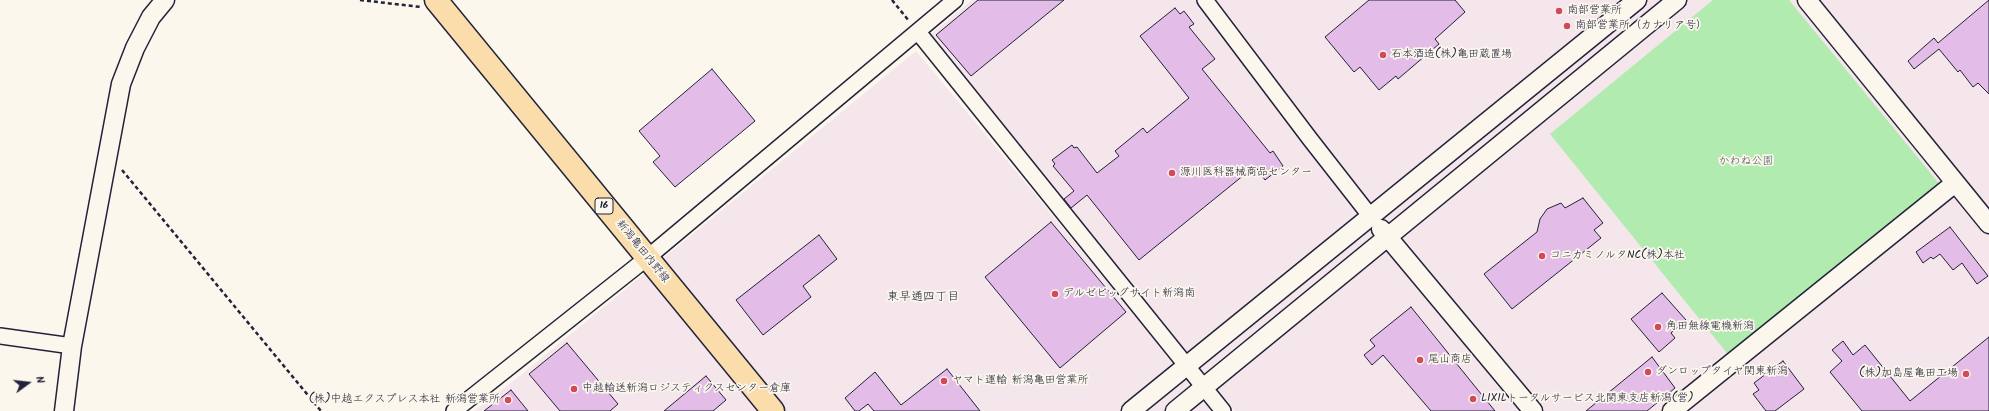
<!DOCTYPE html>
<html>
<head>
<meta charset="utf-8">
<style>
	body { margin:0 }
	#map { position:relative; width:1989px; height:411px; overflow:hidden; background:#fbf7ec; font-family:Kalam,sans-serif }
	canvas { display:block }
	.north { position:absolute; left:8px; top:363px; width:40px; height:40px; -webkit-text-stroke:3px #fbf7ec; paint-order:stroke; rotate:75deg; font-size:11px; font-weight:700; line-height:16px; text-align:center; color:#22223b }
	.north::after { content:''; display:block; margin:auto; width:14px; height:18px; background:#22223b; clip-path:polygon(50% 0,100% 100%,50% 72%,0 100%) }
</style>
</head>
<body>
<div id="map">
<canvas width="1989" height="411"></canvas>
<div class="north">N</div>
</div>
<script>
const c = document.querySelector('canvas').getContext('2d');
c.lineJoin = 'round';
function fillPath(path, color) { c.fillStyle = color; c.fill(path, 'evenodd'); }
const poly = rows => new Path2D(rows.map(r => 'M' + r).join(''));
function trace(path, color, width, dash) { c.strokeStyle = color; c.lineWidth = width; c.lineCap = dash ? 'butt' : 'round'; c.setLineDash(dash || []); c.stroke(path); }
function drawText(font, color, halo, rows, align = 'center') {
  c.font = font + ' Kalam,"Klee One",sans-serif'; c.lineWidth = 3.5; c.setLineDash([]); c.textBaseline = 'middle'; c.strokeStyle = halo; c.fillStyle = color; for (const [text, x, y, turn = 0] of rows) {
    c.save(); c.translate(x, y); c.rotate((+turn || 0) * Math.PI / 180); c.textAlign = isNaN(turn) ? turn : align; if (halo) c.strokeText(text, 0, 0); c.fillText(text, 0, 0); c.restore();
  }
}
fillPath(poly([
	[972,0,1989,0,1989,411,1235,411,930,35],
	[916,51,1215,411,474,411,516,379]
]), '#f4e6ea');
fillPath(poly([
	[1713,0,1789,0,1941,186,1731,358,1550,134]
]), '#b1ebb0');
const building = poly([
	[978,0,1064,0,971,76,936,35,978,0],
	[1369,0,1455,0,1465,12,1435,39,1439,44,1398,79,1396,76,1379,90,1360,67,1354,72,1325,37,1369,0],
	[1989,0,1989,94,1978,83,1973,87,1960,70,1958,72,1939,49,1914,69,1908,61,1934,38,1938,43,1989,0],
	[1175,8,1180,14,1184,11,1194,24,1189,27,1215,59,1202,69,1270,153,1273,151,1283,166,1265,180,1255,166,1139,260,1087,195,1071,208,1064,199,1074,191,1053,166,1055,164,1052,160,1072,145,1074,148,1077,147,1097,173,1119,156,1115,151,1143,128,1147,133,1189,98,1140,36,1175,8],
	[712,69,755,121,675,187,653,162,660,156,639,131,712,69],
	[1583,198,1603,223,1594,230,1601,238,1512,309,1484,274,1537,232,1540,219,1547,209,1561,203,1565,208,1583,198],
	[1051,222,1126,312,1060,368,985,277,1051,222],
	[1950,227,1988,276,1977,284,1962,263,1953,270,1940,254,1933,259,1931,257,1923,263,1916,252,1950,227],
	[819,235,837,259,803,286,811,297,763,335,736,300,819,235],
	[1662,293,1686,320,1671,333,1675,338,1659,352,1631,319,1662,293],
	[1411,307,1473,384,1495,411,1431,411,1383,355,1372,365,1364,355,1375,346,1370,340,1411,307],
	[1989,337,1989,411,1862,411,1830,372,1842,361,1832,350,1843,341,1853,355,1865,345,1910,401,1989,337],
	[567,343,618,404,610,411,560,411,529,374,567,343],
	[1652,357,1675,388,1647,411,1586,411,1652,357],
	[1783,361,1804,389,1775,411,1766,411,1753,394,1759,390,1754,383,1783,361],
	[947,369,980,411,874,411,868,404,859,411,855,411,845,398,875,372,901,405,947,369],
	[706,376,726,400,713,411,664,411,706,376],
	[511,390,528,411,484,411,511,390]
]);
fillPath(building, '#e3bde7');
trace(building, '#22223b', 1);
const minor = poly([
	[1205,0,1310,139,1371,217],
	[918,32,1223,411],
	[0,336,72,346],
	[454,411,647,258,955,0]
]);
const tertiary = poly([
	[1807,0,1989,224],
	[1381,229,1533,411],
	[64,411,72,346,121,84,135,48,151,17,165,0],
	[1131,411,1637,0],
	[1175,411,1677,0],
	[1672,411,1955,183]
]);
const primary = poly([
	[436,0,773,411]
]);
trace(minor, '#22223b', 18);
trace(tertiary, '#22223b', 21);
trace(primary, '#22223b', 25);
trace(poly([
	[360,0,421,7],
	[892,0,909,21],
	[122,170,321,411]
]), '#22223b', 2.5, [4, 3]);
trace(minor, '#fbf7ec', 15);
trace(tertiary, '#fbf7ec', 18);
trace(primary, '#faddab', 22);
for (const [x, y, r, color] of [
	[1559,11,4,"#d1495b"],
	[1567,26,4,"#d1495b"],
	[1383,55,4,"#d1495b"],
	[1172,173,4,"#d1495b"],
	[1542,256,4,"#d1495b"],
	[1055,294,4,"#d1495b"],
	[1658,327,4,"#d1495b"],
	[1420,360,4,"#d1495b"],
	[1648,372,4,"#d1495b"],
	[1966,374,4,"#d1495b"],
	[944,381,4,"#d1495b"],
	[574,389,4,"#d1495b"],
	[1473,399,4,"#d1495b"],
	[508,400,4,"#d1495b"]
]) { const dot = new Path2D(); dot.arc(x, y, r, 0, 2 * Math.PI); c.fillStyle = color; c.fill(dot); trace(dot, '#fbf7ec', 1.5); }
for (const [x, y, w] of [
	[604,206,18]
]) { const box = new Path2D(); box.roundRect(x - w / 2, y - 8, w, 16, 3); c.fillStyle = '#fbf7ec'; c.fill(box); trace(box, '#22223b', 1); }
drawText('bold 10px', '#22223b', null, [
	["16",604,206]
]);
drawText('11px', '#22223b', '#fbf7ec', [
	["南部営業所",1567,11],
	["南部営業所（カナリア号）",1575,26],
	["石本酒造(株)亀田蔵置場",1391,55],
	["源川医科器械商品センター",1180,173],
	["コニカミノルタNC(株)本社",1550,256],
	["デルゼビッグサイト新潟南",1063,294],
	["角田無線電機新潟",1666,327],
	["尾山商店",1428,360],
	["ダンロップタイヤ関東新潟",1656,372],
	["(株)加島屋亀田工場",1958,374,"right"],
	["ヤマト運輸 新潟亀田営業所",952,381],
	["中越輸送新潟ロジスティクスセンター倉庫",582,389],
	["LIXILトータルサービス北関東支店新潟(営)",1481,399],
	["(株)中越エクスプレス本社 新潟営業所",500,400,"right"]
], 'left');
drawText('11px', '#465458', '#fbf7ec', [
	["かわね公園",1746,162]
]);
drawText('11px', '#22223b', '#fbf7ec', [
	["新潟亀田内野線",642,252,51]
]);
drawText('12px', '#22223b', '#fbf7ec', [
	["東早通四丁目",923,298]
]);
</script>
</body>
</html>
